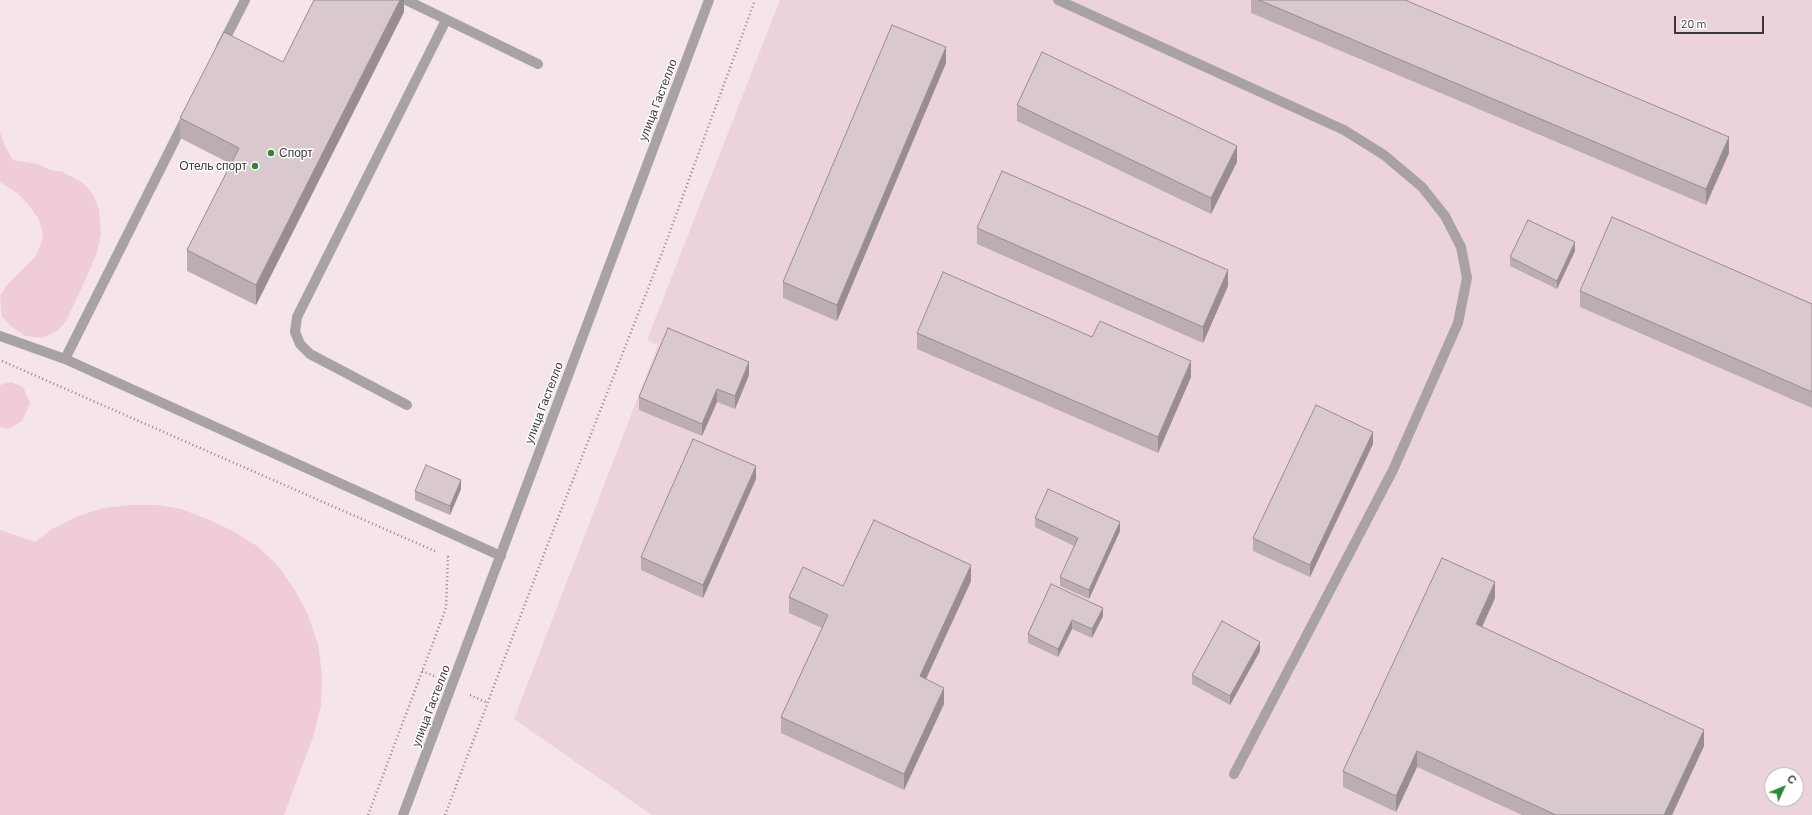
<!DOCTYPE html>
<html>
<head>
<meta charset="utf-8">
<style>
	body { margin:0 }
	#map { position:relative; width:1812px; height:815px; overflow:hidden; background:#f5e4ea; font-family:Barlow,sans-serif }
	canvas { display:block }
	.north { position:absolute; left:1764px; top:767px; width:40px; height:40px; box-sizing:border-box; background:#fff; border:1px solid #b1afb0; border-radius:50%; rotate:46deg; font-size:11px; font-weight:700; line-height:16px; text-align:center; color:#3d3739 }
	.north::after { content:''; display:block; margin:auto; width:14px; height:18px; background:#2d8738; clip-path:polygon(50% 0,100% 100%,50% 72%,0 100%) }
	.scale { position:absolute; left:1674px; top:16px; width:90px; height:18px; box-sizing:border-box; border:2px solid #3d3739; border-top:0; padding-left:5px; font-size:12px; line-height:14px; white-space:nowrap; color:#3d3739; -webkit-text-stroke:3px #fff; paint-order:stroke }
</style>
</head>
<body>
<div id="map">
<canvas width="1812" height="815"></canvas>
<div class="north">С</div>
<div class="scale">20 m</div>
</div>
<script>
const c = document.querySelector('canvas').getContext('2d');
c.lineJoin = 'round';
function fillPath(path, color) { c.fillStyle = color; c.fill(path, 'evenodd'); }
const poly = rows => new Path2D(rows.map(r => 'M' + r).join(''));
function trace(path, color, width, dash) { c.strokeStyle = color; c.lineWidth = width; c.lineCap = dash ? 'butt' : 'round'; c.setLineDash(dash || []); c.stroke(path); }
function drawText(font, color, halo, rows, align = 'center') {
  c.font = font + ' Barlow,sans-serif'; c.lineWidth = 3; c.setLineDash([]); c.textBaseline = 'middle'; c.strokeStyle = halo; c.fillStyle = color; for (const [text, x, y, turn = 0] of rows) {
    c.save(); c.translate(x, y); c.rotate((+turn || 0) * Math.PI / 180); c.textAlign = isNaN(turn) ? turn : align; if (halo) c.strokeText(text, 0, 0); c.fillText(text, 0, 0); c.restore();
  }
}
fillPath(poly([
	[780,0,1812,0,1812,815,652,815,514,719,658,345,647,340],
	[1772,775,1796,775,1796,799,1772,799]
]), '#ecd3db');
fillPath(poly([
	[0,132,6,148,13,160,38,164,50,170,63,172,83,183,93,194,99,210,101,234,97,253,83,285,66,321,58,330,42,338,25,336,12,327,2,317,0,296,7,285,36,256,42,241,43,232,38,218,27,203,17,193,0,182],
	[11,382,23,387,30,403,22,421,9,429,0,427,0,385],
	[130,505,157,505,181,509,207,519,233,531,257,546,278,566,295,590,308,615,318,644,322,674,321,705,313,737,284,815,0,815,0,530,35,542,52,529,76,517,103,508]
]), '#f0cbd8');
trace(poly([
	[2,361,437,552],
	[422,671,434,676],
	[470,695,488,703],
	[368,815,446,608,448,557,445,556],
	[445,815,549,541,662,253,755,0]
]), '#908589', 2.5, [1, 3]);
trace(poly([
	[406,0,538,64],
	[1058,0,1344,130,1384,155,1422,187,1445,216,1461,247,1467,278,1458,323,1393,470,1234,774],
	[221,47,245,0],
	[0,336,65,359,501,556],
	[65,359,187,116],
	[407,405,310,354,300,344,295,332,297,317,446,20]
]), '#a9a2a5', 10);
trace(poly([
	[403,815,709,0]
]), '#a9a2a5', 10);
fillPath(poly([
	[404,0,404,12,256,305,187,271,187,250,231,164,180,138,180,118,283,62],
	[1251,0,1405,0,1729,153,1706,205,1251,13],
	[946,63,837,321,783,298,783,282],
	[1017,105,1237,162,1211,214,1017,121],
	[977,228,1228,286,1203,343,977,244],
	[1575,251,1557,289,1510,266,1510,257],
	[1580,291,1812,304,1812,408,1580,307],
	[917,333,1092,337,1191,377,1158,453,917,349],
	[749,375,735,409,717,402,702,436,639,410,639,397],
	[1373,444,1310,577,1253,551,1253,538],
	[756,479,703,598,641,570,641,557],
	[461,489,450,515,415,500,415,491],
	[1035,518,1120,531,1089,599,1060,586,1060,577,1074,546,1035,527],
	[971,581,926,679,944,704,904,790,781,733,781,717,822,628,789,613,789,597,843,586],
	[1051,584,1103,616,1092,638,1072,629,1058,657,1028,643,1028,634],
	[1495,598,1482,627,1704,746,1672,815,1522,815,1417,767,1396,812,1343,787,1343,771],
	[1260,651,1230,705,1192,684,1192,675]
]), '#bbadb1');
fillPath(poly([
	[400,0,404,0,404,12,256,305,256,285],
	[946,47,946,63,837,321,837,305],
	[1729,137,1729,153,1706,205,1706,189],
	[1237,146,1237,162,1211,214,1211,198],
	[1575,242,1575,251,1557,289,1557,281],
	[1228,270,1228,286,1203,343,1203,327],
	[1191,361,1191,377,1158,453,1158,437],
	[749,362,749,375,735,409,735,396],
	[717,389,717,402,702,436,702,424],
	[1373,432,1373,444,1310,577,1310,565],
	[756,466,756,479,703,598,703,585],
	[461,480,461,489,450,515,450,506],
	[1120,522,1120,531,1089,599,1089,590],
	[971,565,971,581,920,692,920,676],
	[1495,582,1495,598,1476,640,1476,624],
	[1103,608,1103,616,1092,638,1092,629],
	[1072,620,1072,629,1058,657,1058,649],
	[1260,642,1260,651,1230,705,1230,696],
	[944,688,944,704,904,790,904,774],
	[1704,730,1704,746,1672,815,1664,815],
	[1417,751,1417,767,1396,812,1396,796]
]), '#988d90');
const building = poly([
	[314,0,400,0,256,285,187,250,239,148,180,118,224,32,283,62,314,0],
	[1259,0,1405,0,1729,137,1706,189,1259,0],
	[892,25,946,47,837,305,783,282,892,25],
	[1042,52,1237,146,1211,198,1017,105,1042,52],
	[1002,171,1228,270,1203,327,977,228,1002,171],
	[1612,217,1812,304,1812,392,1580,291,1612,217],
	[1528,220,1575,242,1557,281,1510,257,1528,220],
	[943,272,1092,337,1100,321,1191,361,1158,437,917,333,943,272],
	[668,328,749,362,735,396,717,389,702,424,639,397,668,328],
	[1316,405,1373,432,1310,565,1253,538,1316,405],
	[693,439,756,466,703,585,641,557,693,439],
	[426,465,461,480,450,506,415,491,426,465],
	[1048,489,1120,522,1089,590,1060,577,1078,538,1035,518,1048,489],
	[874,520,971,565,920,676,944,688,904,774,781,717,828,615,789,597,803,567,843,586,874,520],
	[1442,558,1495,582,1476,624,1704,730,1664,815,1556,815,1417,751,1396,796,1343,771,1442,558],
	[1051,584,1103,608,1092,629,1072,620,1058,649,1028,634,1051,584],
	[1222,621,1260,642,1230,696,1192,675,1222,621]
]);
fillPath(building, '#d9c9ce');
trace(building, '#988d90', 1);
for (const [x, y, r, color] of [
	[271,153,4,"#2d8738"],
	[255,166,4,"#2d8738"]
]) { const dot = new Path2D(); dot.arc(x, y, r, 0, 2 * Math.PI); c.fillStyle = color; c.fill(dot); trace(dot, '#fff', 1.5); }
drawText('12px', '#3d3739', '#fff', [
	["улица Гастелло",658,100,-69],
	["улица Гастелло",544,403,-69],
	["улица Гастелло",431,706,-69]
]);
drawText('12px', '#3d3739', '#fff', [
	["Спорт",279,153],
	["Отель спорт",247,166,"right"]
], 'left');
</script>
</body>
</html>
